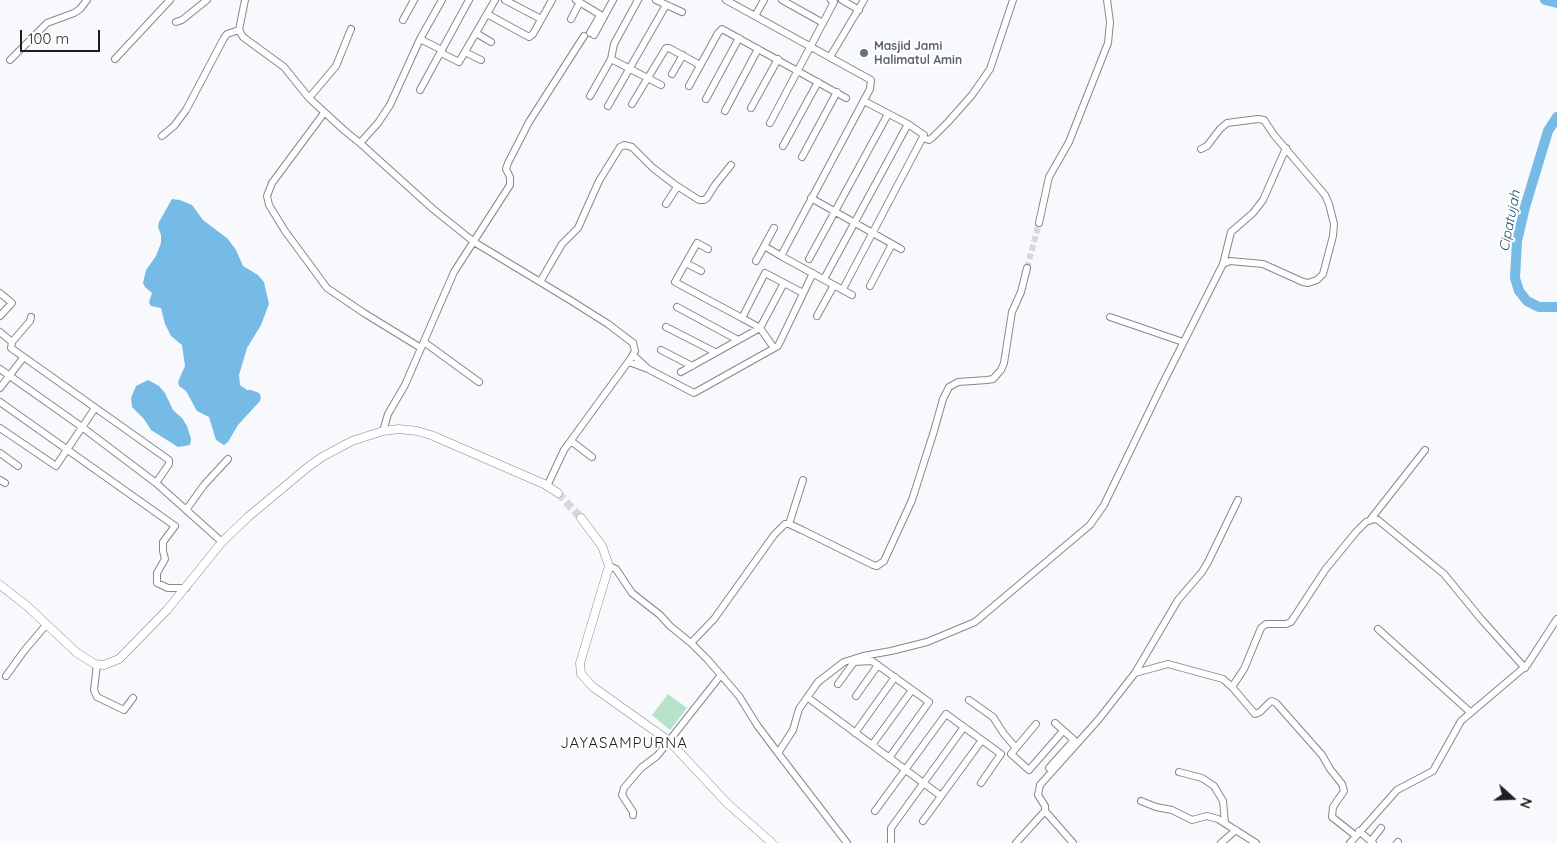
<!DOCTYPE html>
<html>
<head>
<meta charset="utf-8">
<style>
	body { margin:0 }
	#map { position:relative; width:1557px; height:843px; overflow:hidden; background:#f7f9fc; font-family:Quicksand,sans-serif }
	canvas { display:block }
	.north { position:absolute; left:1487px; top:773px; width:50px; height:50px; -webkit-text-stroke:4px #fff; paint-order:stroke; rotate:110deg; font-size:14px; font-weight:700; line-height:20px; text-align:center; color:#1e1f20 }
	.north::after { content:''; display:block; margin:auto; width:18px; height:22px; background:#1e1f20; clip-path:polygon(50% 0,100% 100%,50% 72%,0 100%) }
	.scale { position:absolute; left:20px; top:30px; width:80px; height:22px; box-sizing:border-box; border:2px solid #1e1f20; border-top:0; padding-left:6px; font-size:15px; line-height:18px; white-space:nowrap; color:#1e1f20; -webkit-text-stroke:4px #fff; paint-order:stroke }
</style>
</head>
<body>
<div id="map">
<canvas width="1557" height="843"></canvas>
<div class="north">N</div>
<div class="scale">100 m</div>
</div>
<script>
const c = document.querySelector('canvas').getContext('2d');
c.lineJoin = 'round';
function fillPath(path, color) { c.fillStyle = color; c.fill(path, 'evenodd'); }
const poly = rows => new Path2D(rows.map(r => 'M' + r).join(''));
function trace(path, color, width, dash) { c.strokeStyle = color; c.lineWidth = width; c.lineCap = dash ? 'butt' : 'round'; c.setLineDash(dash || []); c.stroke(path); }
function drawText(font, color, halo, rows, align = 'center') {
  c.font = font + ' Quicksand,sans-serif'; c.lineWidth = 4; c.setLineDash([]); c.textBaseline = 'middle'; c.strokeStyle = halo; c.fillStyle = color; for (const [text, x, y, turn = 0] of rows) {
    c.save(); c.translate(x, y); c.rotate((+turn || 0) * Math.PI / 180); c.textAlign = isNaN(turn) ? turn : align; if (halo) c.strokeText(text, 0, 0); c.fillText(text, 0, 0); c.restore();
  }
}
fillPath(poly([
	[668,694,687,708,670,730,652,715]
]), '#b7e3ca');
fillPath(poly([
	[172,199,180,200,192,205,203,220,228,239,236,250,243,266,258,275,264,282,269,304,261,325,247,348,239,375,240,385,247,390,251,390,259,393,261,397,260,401,238,425,228,442,224,445,216,440,209,417,197,411,186,391,179,386,178,382,185,366,182,345,171,336,165,324,161,308,151,306,149,302,152,293,145,287,143,283,146,270,156,256,161,243,161,235,158,227,159,222],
	[148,380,159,386,165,393,173,410,182,418,187,426,191,439,190,445,178,447,151,430,144,419,132,407,131,398,136,386]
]), '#76bbe6');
trace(poly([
	[1545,0,1557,3],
	[1557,117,1548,131,1525,207,1517,241,1515,278,1519,291,1527,301,1539,307,1557,307]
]), '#76bbe6', 10);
trace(poly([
	[1027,268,1039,223]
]), '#d6d8db', 6, [6, 3]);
trace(poly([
	[558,493,581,518]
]), '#d6d8db', 8, [8, 4]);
const minor = poly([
	[245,0,239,30,243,37,284,67,309,98,345,131,360,143,433,209,474,242,570,300,608,324,633,343,635,351,631,358,564,450,547,486],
	[505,0,541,19],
	[576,0,604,17],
	[656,0,682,12],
	[726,0,871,80,870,89,781,256,852,295],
	[782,0,823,23],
	[842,0,859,10],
	[487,14,529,37,533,34,552,0],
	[755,16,764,0],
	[571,19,580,2],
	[403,20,414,0],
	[176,22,182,20,207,0],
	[476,33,491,42],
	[590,33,599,17],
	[594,35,613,0],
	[420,39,442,50],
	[465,52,481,60],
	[441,53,459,62,495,0],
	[830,57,864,0],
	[115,59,170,0],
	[611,59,661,85],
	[10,60,47,23,74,13,80,9,87,0],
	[672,74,683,55],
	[689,86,718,33,722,29,846,98],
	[420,90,469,0],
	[590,96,611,59,614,44,638,0],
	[309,98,336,66,351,29],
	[706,99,739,38],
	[632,104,666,48,669,48,700,65],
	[608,106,666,5],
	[751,108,778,59],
	[725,111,758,49],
	[324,113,272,183,267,196,269,205,285,231,327,288,364,313,421,348],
	[770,123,834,2,831,0],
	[162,136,174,126,186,110,224,38,227,34,239,30],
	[923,138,929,140,932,138,948,122,972,95,990,69,1013,0],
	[360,143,378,123,390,105,420,39,442,0],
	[783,146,818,82],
	[802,157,837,92],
	[811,198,901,249],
	[666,204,677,187],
	[1039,223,1049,177,1069,142,1108,43,1110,22,1107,0],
	[764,246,781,256],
	[708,249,697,243,675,282,742,318,765,273,803,293],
	[809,259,888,114],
	[756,261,774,228],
	[686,263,701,271],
	[1223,264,1231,232,1253,213,1263,200,1286,148],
	[824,279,908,124],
	[540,282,562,244,578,228,599,181,620,147,624,145,632,147,653,168,674,184,699,200,704,200,707,198,715,185,731,165],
	[870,286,892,244],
	[843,289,924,135,908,124,864,101],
	[0,293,12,303,0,316],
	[677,307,738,340],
	[817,316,834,285],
	[31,317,30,321,12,342,11,348,169,460,169,464,156,483],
	[1110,317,1183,342],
	[742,318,760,328,774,348],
	[666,327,715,352],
	[0,332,12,342],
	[424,342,479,382],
	[661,350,692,366],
	[633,355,647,368],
	[629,362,648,369,694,393,778,346,813,273],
	[0,369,82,427,156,483,222,542],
	[681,372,760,328,784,283],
	[0,388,23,358],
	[0,402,175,526,163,542,163,551,165,559,157,573,157,583,168,588,186,588],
	[0,428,56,466,95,408],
	[383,431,388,414,405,385,454,272,510,185,510,177,506,169,508,163,529,122,584,36],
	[571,441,592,457],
	[0,453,18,466],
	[0,480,5,483],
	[186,510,204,485,228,459],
	[1370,520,1425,450],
	[789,524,803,480],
	[609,566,616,569,632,593,660,615,670,626,691,643,708,660,739,696,757,725,778,753],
	[1378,629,1470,712],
	[691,643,714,619,774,535,785,524,789,524,802,530,873,565,877,566,884,561,912,500,934,431,943,399,949,387,958,382,987,380,993,379,1001,370,1004,363,1012,312,1021,292,1027,268],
	[97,664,94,690,97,697,124,710,133,698],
	[1135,673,1168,664,1223,679,1232,687,1255,714,1260,712,1270,702,1272,701,1276,703,1322,755,1330,769,1342,784,1344,791,1333,807,1332,817,1356,836],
	[6,676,24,651,46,625],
	[838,684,854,662,872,661,929,702,889,758],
	[1232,687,1244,669,1261,628,1266,624,1286,624,1291,622,1325,570,1356,532,1366,522,1374,519,1378,520,1444,574,1481,619,1525,668],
	[856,696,878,665],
	[811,700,941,796],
	[969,700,993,717,1004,734,1016,748,1011,754,1029,770,1063,731],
	[855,733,895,677],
	[872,745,912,690],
	[1016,748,1036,724],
	[1049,768,1074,740,1055,723],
	[1179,772,1202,778,1214,786,1223,801,1225,823],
	[1141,801,1156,807,1172,810,1192,820,1207,816,1218,819,1256,843],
	[875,811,946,714,1001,754,981,783],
	[1045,811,1073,843],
	[633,815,633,812,622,795,624,788,641,768,657,756,721,675],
	[923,821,982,740],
	[1359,831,1373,843],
	[1371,841,1381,828],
	[847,843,778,753,793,730,799,709,818,682,844,662,863,656,891,651,927,642,975,622,1090,525,1104,505,1162,385,1223,264,1230,261,1263,264,1303,282,1308,283,1317,280,1323,274,1333,236,1334,224,1329,204,1325,195,1274,135,1264,120,1258,119,1227,123,1220,129,1207,146,1201,149],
	[891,843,891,828,964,727],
	[1016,843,1045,811,1045,806,1038,795,1040,785,1099,719,1135,673,1178,600,1202,572,1208,562,1238,500],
	[1221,843,1236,830],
	[1350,843,1397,790,1433,771,1461,721,1527,665,1557,619],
	[1397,843,1398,842]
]);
const tertiary = poly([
	[581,518,602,546,609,566,580,663,581,674,593,687,669,741,727,803,772,843],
	[0,585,27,606,77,653,95,664,104,665,119,659,167,610,222,542,248,517,308,467,322,457,352,441,383,431,399,429,417,431,431,435,544,484,558,493]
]);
trace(minor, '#86888b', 8);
trace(tertiary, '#86888b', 9);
trace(minor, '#fff', 6);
trace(tertiary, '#fff', 8);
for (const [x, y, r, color] of [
	[864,53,5,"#6b7280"]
]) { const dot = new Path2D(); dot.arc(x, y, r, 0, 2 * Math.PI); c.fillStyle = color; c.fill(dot); trace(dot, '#fff', 2); }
drawText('bold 12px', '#5b616d', '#fff', [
	["Masjid Jami",874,46],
	["Halimatul Amin",874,60]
], 'left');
drawText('italic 14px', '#1f5472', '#fff', [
	["Cipatujah",1510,221,-79]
]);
c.letterSpacing = '1px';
drawText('15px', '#1e1f20', '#fff', [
	["JAYASAMPURNA",624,743]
]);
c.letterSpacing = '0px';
</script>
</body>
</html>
